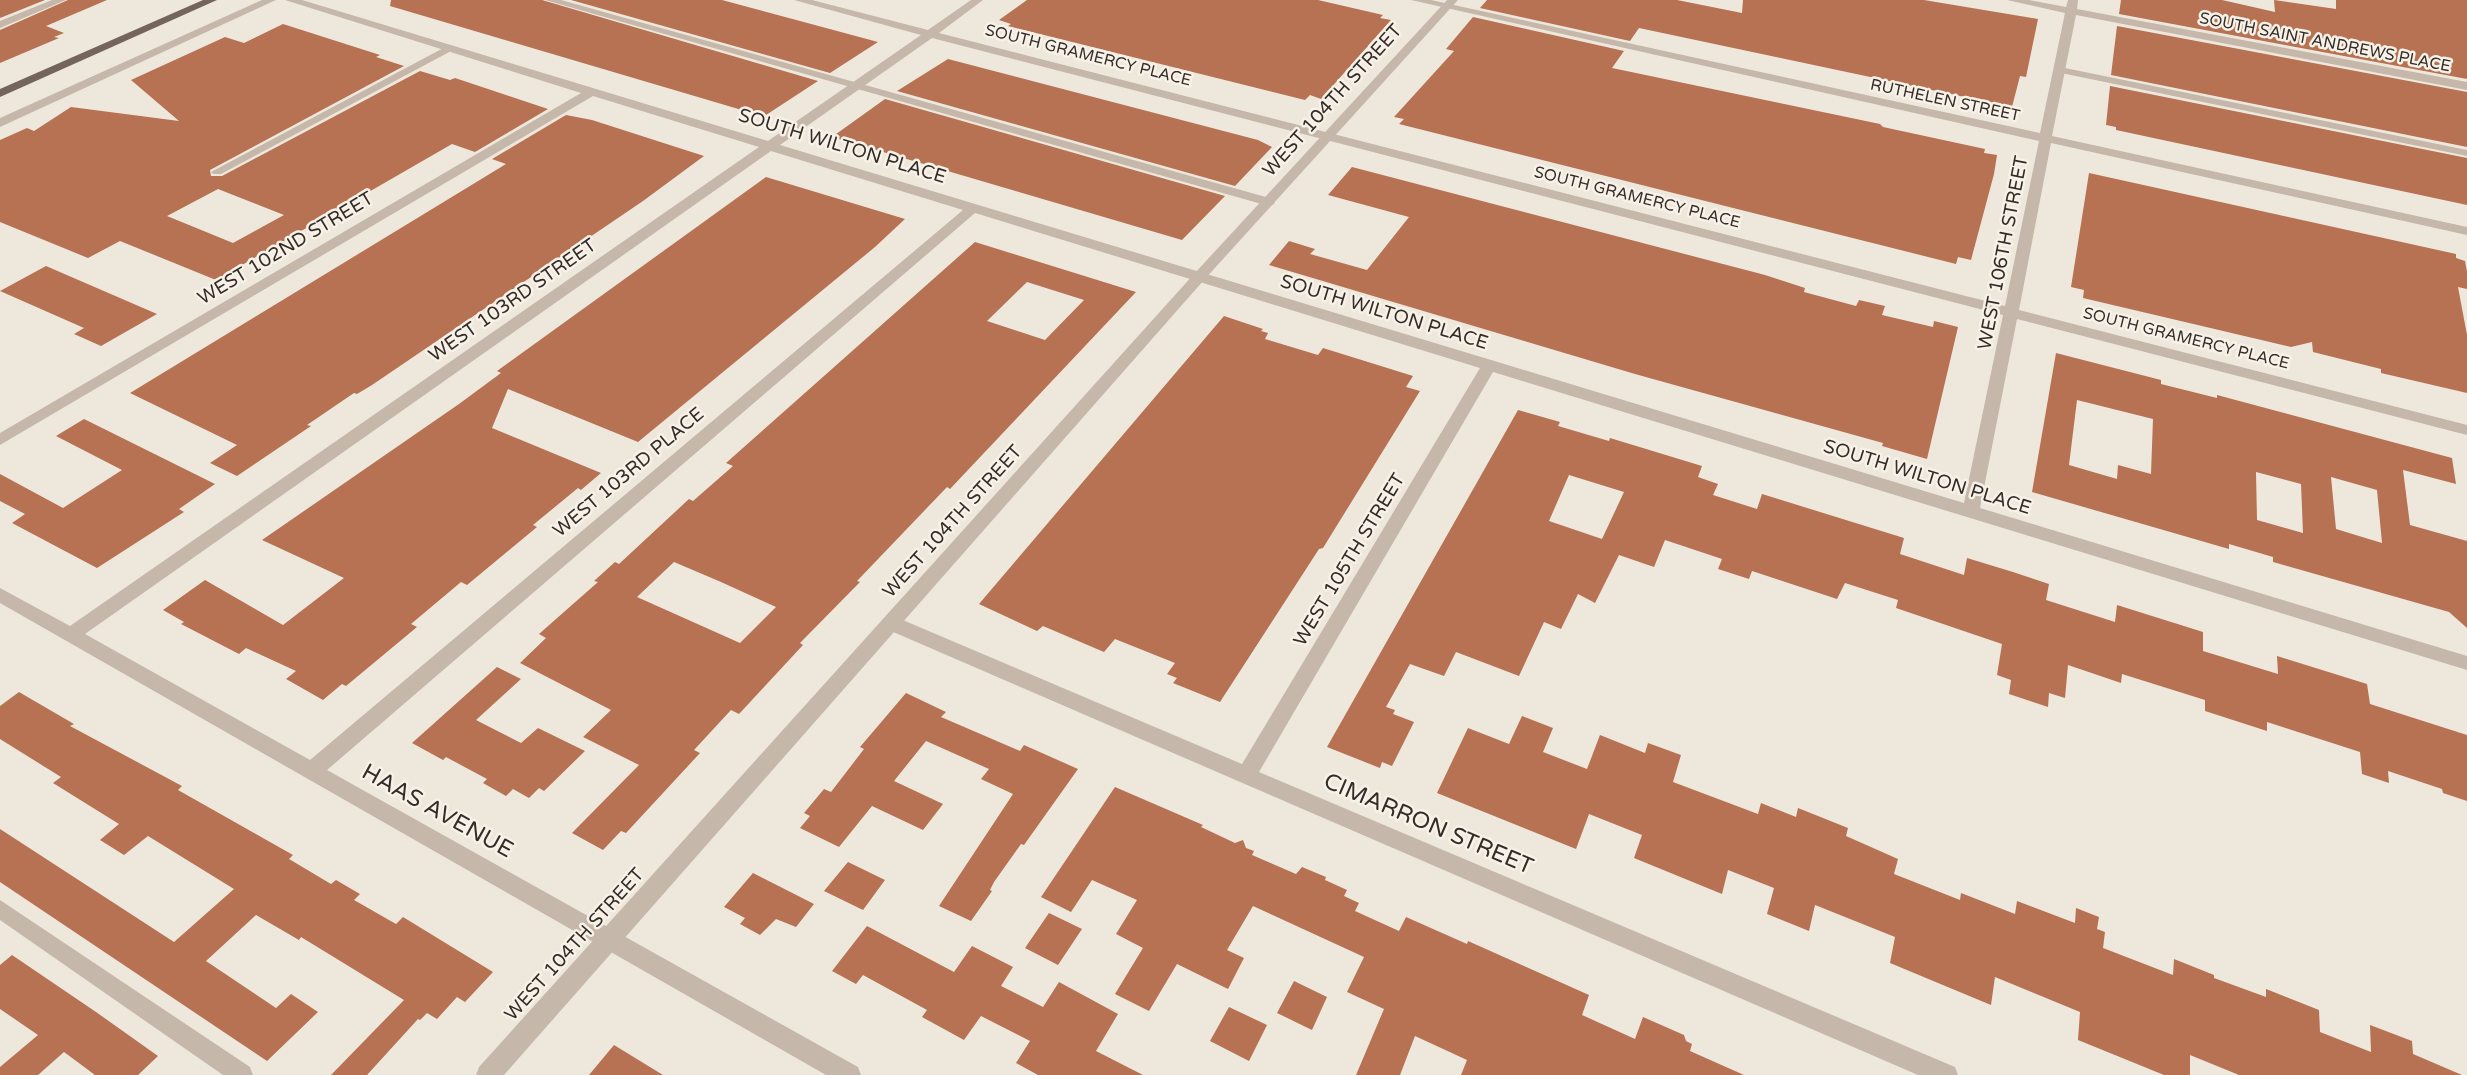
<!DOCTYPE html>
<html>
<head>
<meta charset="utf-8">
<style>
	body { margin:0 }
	canvas { display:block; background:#eee7dc }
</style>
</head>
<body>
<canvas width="2467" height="1075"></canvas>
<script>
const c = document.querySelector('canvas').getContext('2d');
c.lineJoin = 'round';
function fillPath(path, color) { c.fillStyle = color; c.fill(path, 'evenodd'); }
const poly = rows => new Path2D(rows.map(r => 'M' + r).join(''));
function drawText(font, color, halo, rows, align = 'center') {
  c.font = font + ' "Varela Round",sans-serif'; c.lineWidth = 5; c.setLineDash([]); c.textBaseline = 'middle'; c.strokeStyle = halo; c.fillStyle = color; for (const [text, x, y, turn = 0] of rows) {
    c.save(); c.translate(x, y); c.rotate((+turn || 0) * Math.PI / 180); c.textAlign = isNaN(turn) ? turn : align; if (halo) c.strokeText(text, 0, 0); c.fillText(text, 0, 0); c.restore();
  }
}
fillPath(poly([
	[0,0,45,0,0,18],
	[68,0,107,0,46,26,64,33,54,37,59,38,0,63,0,30],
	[391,0,542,0,818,81,766,115,752,113,390,6],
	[571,0,722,0,878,42,830,73],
	[1027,0,1318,0,1383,15,1380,18,1391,20,1321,99,1310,95,1305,100,1008,26,1011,24,999,20],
	[1487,0,1677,0,1742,13,1743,0,1924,0,2038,19,2026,77,2020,76,2012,107,1639,28,1630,41,1480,8],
	[2121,0,2222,0,2275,12,2274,0,2336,9,2336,0,2467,0,2467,79,2119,14],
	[1473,17,1624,51,1612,68,1880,124,1883,127,1985,149,1984,153,1997,155,1994,174,1971,260,1958,257,1956,264,1399,124,1404,119,1394,117,1454,51,1446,49],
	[283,24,380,55,376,57,404,66,210,170,211,176,222,176,420,71,450,80,455,78,548,109,475,152,452,144,216,280,120,241,88,258,0,222,0,140,27,128,34,131,71,107,179,121,131,80,225,37,244,43],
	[218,189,284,215,233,243,167,216],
	[2117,26,2467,92,2467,147,2111,75],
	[948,59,1258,140,1272,147,1235,186,897,91],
	[2110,86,2467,158,2467,205,2116,130,2116,127,2106,125],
	[885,99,1225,196,1182,240,832,137],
	[566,115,592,120,704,156,643,201,372,385,357,394,354,393,307,425,311,426,237,476,210,463,237,445,130,393,506,164,492,159],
	[1352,167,1765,275,1805,288,1804,292,1856,306,1859,300,1885,306,1882,315,1933,327,1934,321,1958,327,1927,459,1882,446,1883,443,1635,374,1269,265,1289,241,1315,249,1310,254,1367,270,1409,217,1328,195],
	[2089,173,2456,254,2456,258,2465,261,2467,272,2467,289,2458,287,2467,335,2467,393,2381,373,2381,369,2313,352,2312,342,2291,347,2083,298,2084,290,2071,287],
	[766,177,905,219,875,247,638,442,508,389,492,428,601,473,581,490,578,488,533,525,537,527,467,585,461,582,411,624,417,627,346,686,342,684,323,700,286,679,296,671,246,648,239,654,181,624,184,622,163,610,205,580,283,625,344,578,262,540,459,404,501,373,497,371],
	[975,242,1136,292,950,489,947,487,857,581,860,582,800,643,803,645,739,714,731,710,694,750,700,753,626,833,621,831,603,850,572,833,639,765,583,737,611,710,520,663,546,638,539,634,598,582,594,581,615,562,619,564,689,499,693,501,733,466,726,463],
	[1027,282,1084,300,1045,340,987,321],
	[674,562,721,582,776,607,740,643,637,597],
	[46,266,157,314,101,346,74,334,84,328,0,291],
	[1224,316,1263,329,1261,331,1268,333,1265,339,1318,355,1323,348,1413,376,1406,387,1420,391,1323,548,1319,549,1220,702,1173,683,1177,678,1167,674,1175,663,1115,639,1104,652,1043,626,1037,631,979,604],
	[2056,353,2161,380,2161,384,2217,398,2217,395,2452,458,2456,484,2403,470,2410,525,2467,541,2467,628,2449,612,2273,562,2273,557,2229,544,2229,549,2032,492],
	[2077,400,2153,419,2151,474,2118,465,2117,479,2069,465],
	[2256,472,2301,484,2303,533,2257,520],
	[2331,477,2377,490,2382,543,2336,529],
	[1518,410,1560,422,1558,426,1609,441,1610,438,1702,466,1698,477,1718,484,1713,495,1757,509,1762,494,1904,538,1900,554,1964,575,1967,558,2013,572,2049,584,2046,600,2115,622,2117,605,2203,632,2203,651,2278,674,2277,656,2367,684,2370,704,2467,735,2467,801,2443,793,2442,789,2388,771,2389,783,2362,774,2360,752,2267,722,2267,731,2205,711,2205,700,2122,674,2121,683,2068,665,2065,698,2049,693,2048,707,2009,694,2011,680,1997,675,2002,644,1896,608,1898,600,1845,583,1837,599,1752,571,1749,579,1718,569,1722,559,1665,540,1654,567,1619,555,1595,603,1578,594,1561,629,1544,622,1519,676,1456,652,1444,676,1410,664,1386,707,1395,710,1393,714,1414,722,1392,766,1382,762,1380,768,1327,747],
	[1569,475,1624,492,1602,539,1549,521],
	[84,419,215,484,179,509,184,512,97,568,12,523,25,514,0,501,0,474,63,508,122,470,56,436],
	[497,667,521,679,476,720,521,743,538,728,585,751,544,791,539,788,529,798,513,789,506,796,483,783,487,779,446,757,443,760,412,743],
	[19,692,74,724,70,726,182,786,178,790,293,855,289,859,331,884,336,880,360,894,354,900,396,924,403,917,493,972,465,1002,457,997,437,1019,427,1013,420,1020,418,1019,367,1075,331,1075,404,1000,301,937,299,940,256,915,206,961,276,1008,291,994,318,1012,267,1061,0,882,0,829,174,942,234,889,148,836,124,855,100,840,119,824,53,783,61,777,0,739,0,706],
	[906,693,946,712,941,717,1020,751,1024,745,1078,769,1024,845,1021,844,994,882,990,890,992,891,971,921,939,906,1013,794,981,779,989,769,926,741,894,781,943,804,923,830,872,806,839,847,800,828,810,816,804,813,824,789,831,792,864,749,860,747],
	[1522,716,1553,728,1543,752,1587,769,1600,735,1645,753,1648,743,1681,755,1673,782,1758,814,1761,803,1796,817,1798,808,1848,828,1846,836,1898,859,1894,874,1960,900,1961,893,2015,914,2017,901,2075,923,2076,908,2099,917,2097,929,2105,932,2103,948,2173,975,2174,959,2214,975,2214,978,2266,997,2266,989,2319,1010,2320,1032,2371,1052,2370,1025,2412,1041,2413,1054,2462,1075,2239,1075,2190,1055,2190,1075,2164,1075,2078,1040,2080,1012,1995,977,1991,1005,1890,963,1895,937,1815,905,1809,931,1767,914,1774,888,1728,870,1722,894,1634,858,1642,835,1589,814,1576,849,1437,793,1468,728,1509,744],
	[1115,787,1203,825,1201,827,1235,843,1243,840,1246,848,1254,851,1252,855,1296,874,1302,867,1326,877,1325,880,1347,890,1344,896,1359,903,1355,911,1399,931,1406,917,1467,944,1468,941,1589,995,1582,1015,1635,1039,1643,1017,1684,1035,1686,1041,1692,1044,1690,1051,1744,1075,1461,1075,1467,1060,1415,1036,1400,1075,1356,1075,1384,1009,1347,992,1364,957,1253,906,1227,950,1244,958,1228,989,1177,964,1149,1011,1115,994,1143,948,1116,934,1137,900,1092,880,1071,912,1041,897],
	[848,862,885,880,863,910,824,891],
	[753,873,814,904,796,927,776,919,760,935,740,924,745,918,724,907],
	[1049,913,1082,929,1058,965,1025,948],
	[867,926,954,972,972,946,1013,967,1001,986,1043,1007,1059,982,1118,1014,1096,1051,1143,1075,1038,1075,1016,1063,1030,1041,981,1016,964,1040,922,1017,927,1010,863,975,856,984,832,971],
	[12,955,96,1012,158,1056,138,1075,95,1075,64,1052,38,1075,0,1075,0,1067,38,1035,0,1009,0,965],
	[1294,981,1327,997,1312,1030,1277,1013],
	[1229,1007,1267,1025,1249,1061,1210,1041],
	[614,1045,663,1075,589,1075]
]), '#b67253');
fillPath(poly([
	[52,0,66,0,0,28,0,21,52,0],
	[545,0,561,0,1273,199,1275,202,1273,205,1265,205,545,0],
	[449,45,454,48,453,50,221,174,213,174,211,172,449,45],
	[2060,67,2467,150,2467,156,2056,72,2055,70,2060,67],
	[0,900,250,1067,253,1075,223,1075,0,920,0,900]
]), '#c5b8aa');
fillPath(poly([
	[262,0,276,0,0,127,0,118,262,0],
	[285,0,302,0,768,141,921,35,794,0,812,0,928,30,971,0,983,0,939,33,2005,306,2039,141,1411,0,1431,0,2040,133,2065,13,2007,0,2029,0,2066,7,2068,0,2078,0,2077,9,2467,82,2467,90,2076,15,2052,136,2467,227,2467,235,2051,143,2019,310,2467,425,2467,435,2017,319,1980,508,2467,656,2467,670,1493,372,1259,772,1955,1067,1958,1075,1918,1075,884,628,882,623,884,618,898,618,1242,764,1480,368,975,213,327,770,858,1067,861,1075,826,1075,0,603,0,588,70,626,759,147,593,96,0,445,0,433,581,93,285,0],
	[932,38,2003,315,1964,503,780,145,932,38],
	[771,151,963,210,310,760,85,634,771,151]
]), '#c5b8aa');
fillPath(poly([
	[1447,0,1458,0,1204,280,504,1075,476,1075,479,1067,1194,274,1447,0]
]), '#c5b8aa');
fillPath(poly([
	[203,0,217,0,0,97,0,89,203,0]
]), '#73655b');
drawText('16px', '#332d28', '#f7f1e8', [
	["SOUTH SAINT ANDREWS PLACE",2325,43,11],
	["SOUTH GRAMERCY PLACE",1088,56,14],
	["RUTHELEN STREET",1945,101,12],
	["SOUTH GRAMERCY PLACE",1637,198,14],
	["SOUTH GRAMERCY PLACE",2186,339,14]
]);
drawText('19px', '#332d28', '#f7f1e8', [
	["WEST 104TH STREET",1333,101,-48],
	["SOUTH WILTON PLACE",842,147,17],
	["WEST 102ND STREET",286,249,-31],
	["WEST 106TH STREET",2004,253,-79],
	["WEST 103RD STREET",513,301,-35],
	["SOUTH WILTON PLACE",1384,313,17],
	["WEST 103RD PLACE",629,473,-40],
	["SOUTH WILTON PLACE",1927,478,17],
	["WEST 104TH STREET",953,522,-48],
	["WEST 105TH STREET",1350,560,-59],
	["WEST 104TH STREET",575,945,-48]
]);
drawText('23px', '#332d28', '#f7f1e8', [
	["HAAS AVENUE",437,812,29],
	["CIMARRON STREET",1428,825,23]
]);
</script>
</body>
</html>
